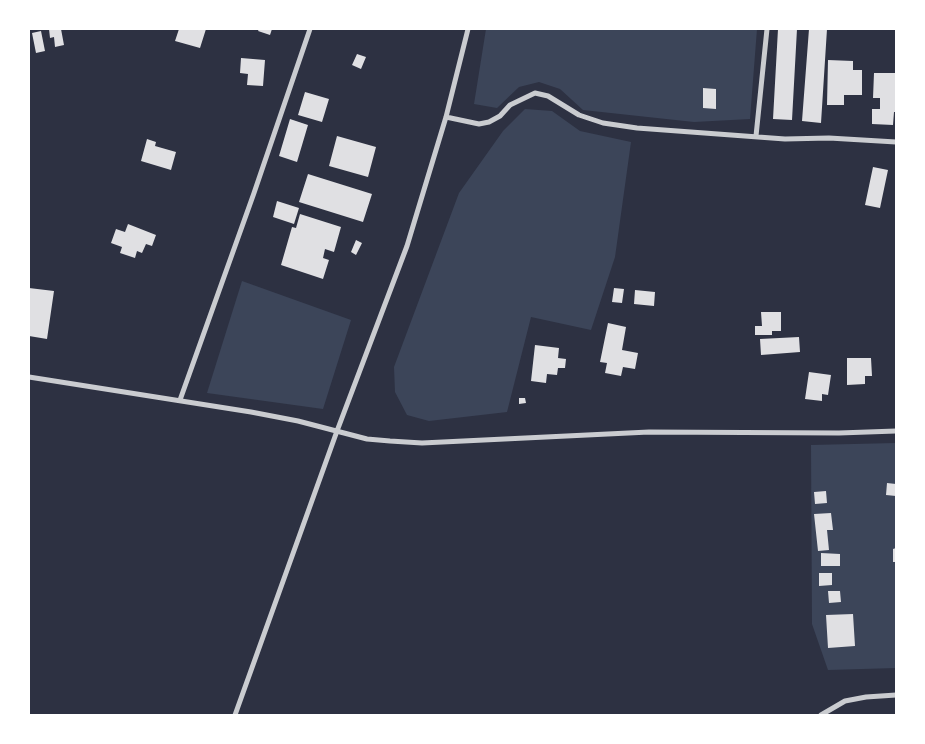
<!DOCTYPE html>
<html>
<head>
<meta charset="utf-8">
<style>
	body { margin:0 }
	#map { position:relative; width:925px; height:744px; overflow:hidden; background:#2d3142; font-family:Signika,sans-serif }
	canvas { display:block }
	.frame { position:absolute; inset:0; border:30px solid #fff; pointer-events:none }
</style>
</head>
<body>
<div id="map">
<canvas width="925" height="744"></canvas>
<div class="frame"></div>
</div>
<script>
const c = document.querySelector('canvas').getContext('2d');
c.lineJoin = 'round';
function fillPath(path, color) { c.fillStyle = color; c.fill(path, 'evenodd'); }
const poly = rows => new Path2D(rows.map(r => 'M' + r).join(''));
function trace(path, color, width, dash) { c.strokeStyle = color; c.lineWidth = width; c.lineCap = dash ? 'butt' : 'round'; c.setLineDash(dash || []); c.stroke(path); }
fillPath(poly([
	[486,29,757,29,750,119,694,122,583,110,560,89,539,82,519,87,497,108,474,104],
	[525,109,552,111,580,131,631,142,615,257,591,330,531,317,507,412,429,421,407,415,395,392,394,367,459,193,503,131],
	[242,281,351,320,323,409,207,393],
	[896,443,896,668,828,670,812,624,811,445]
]), '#3c4559');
fillPath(poly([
	[49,29,61,29,64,45,55,47,54,37,50,38],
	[179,29,206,29,200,48,175,41],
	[259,29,272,29,270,35,258,31],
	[778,29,797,29,792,120,773,119],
	[809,29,827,29,821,123,802,121],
	[41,31,45,51,36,53,32,33],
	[357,54,366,57,361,69,352,65],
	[241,58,265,60,263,86,247,85,248,74,240,73],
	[828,60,853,61,853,70,862,70,862,95,844,95,844,105,827,105],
	[874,73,896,73,896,112,894,112,893,125,872,124,872,109,880,109,880,98,873,98],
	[703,88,716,89,716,109,703,108],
	[305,92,329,99,322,122,298,115],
	[290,119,308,125,297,162,279,156],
	[337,136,376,147,368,177,329,166],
	[147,139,156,142,155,146,176,152,171,170,141,161],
	[873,167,888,170,880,208,865,205],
	[308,174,372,194,363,222,299,202],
	[277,201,299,208,294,224,273,217],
	[300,214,341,227,334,252,325,249,323,258,329,260,323,279,281,265,292,227,296,228],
	[128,224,156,235,152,246,146,244,142,253,137,251,135,258,120,253,122,247,111,243,116,229,125,232],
	[356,240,362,243,356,255,351,252],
	[29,288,54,291,47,339,29,336],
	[614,288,624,289,622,303,612,302],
	[635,290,655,292,654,306,634,304],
	[761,312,781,312,781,331,772,331,772,335,755,335,755,326,762,326],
	[608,323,626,327,622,350,638,353,635,369,623,367,621,376,605,373,607,363,600,362],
	[799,337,800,352,761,355,760,339],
	[535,345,559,348,558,358,566,359,565,368,558,368,557,375,547,374,546,383,531,381],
	[847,358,871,358,872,376,865,376,865,384,847,385],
	[809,372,831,375,828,395,822,394,822,401,805,399],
	[519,398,525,398,526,403,519,404],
	[887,483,896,484,896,496,886,495],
	[826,491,827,503,815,504,814,492],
	[831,513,833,530,827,530,829,550,818,551,814,514],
	[896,548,896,562,893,562,893,549],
	[821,553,840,554,840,566,821,566],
	[819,573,832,573,832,585,819,586],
	[828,591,840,591,841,602,829,603],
	[853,614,855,646,828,648,826,615]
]), '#e0e0e3');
trace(poly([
	[446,117,479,124,489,122,500,116,510,105,535,93,548,96,579,115,603,123,637,128,785,139,829,138,896,142],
	[756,136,767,29],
	[29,377,251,412,298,421,367,439,390,441,422,443,649,432,839,433,896,431],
	[180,400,254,193,310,29],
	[235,715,337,431,407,246,446,117,468,29],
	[821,715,845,701,866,697,896,695]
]), '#caccd0', 5);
</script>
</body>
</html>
